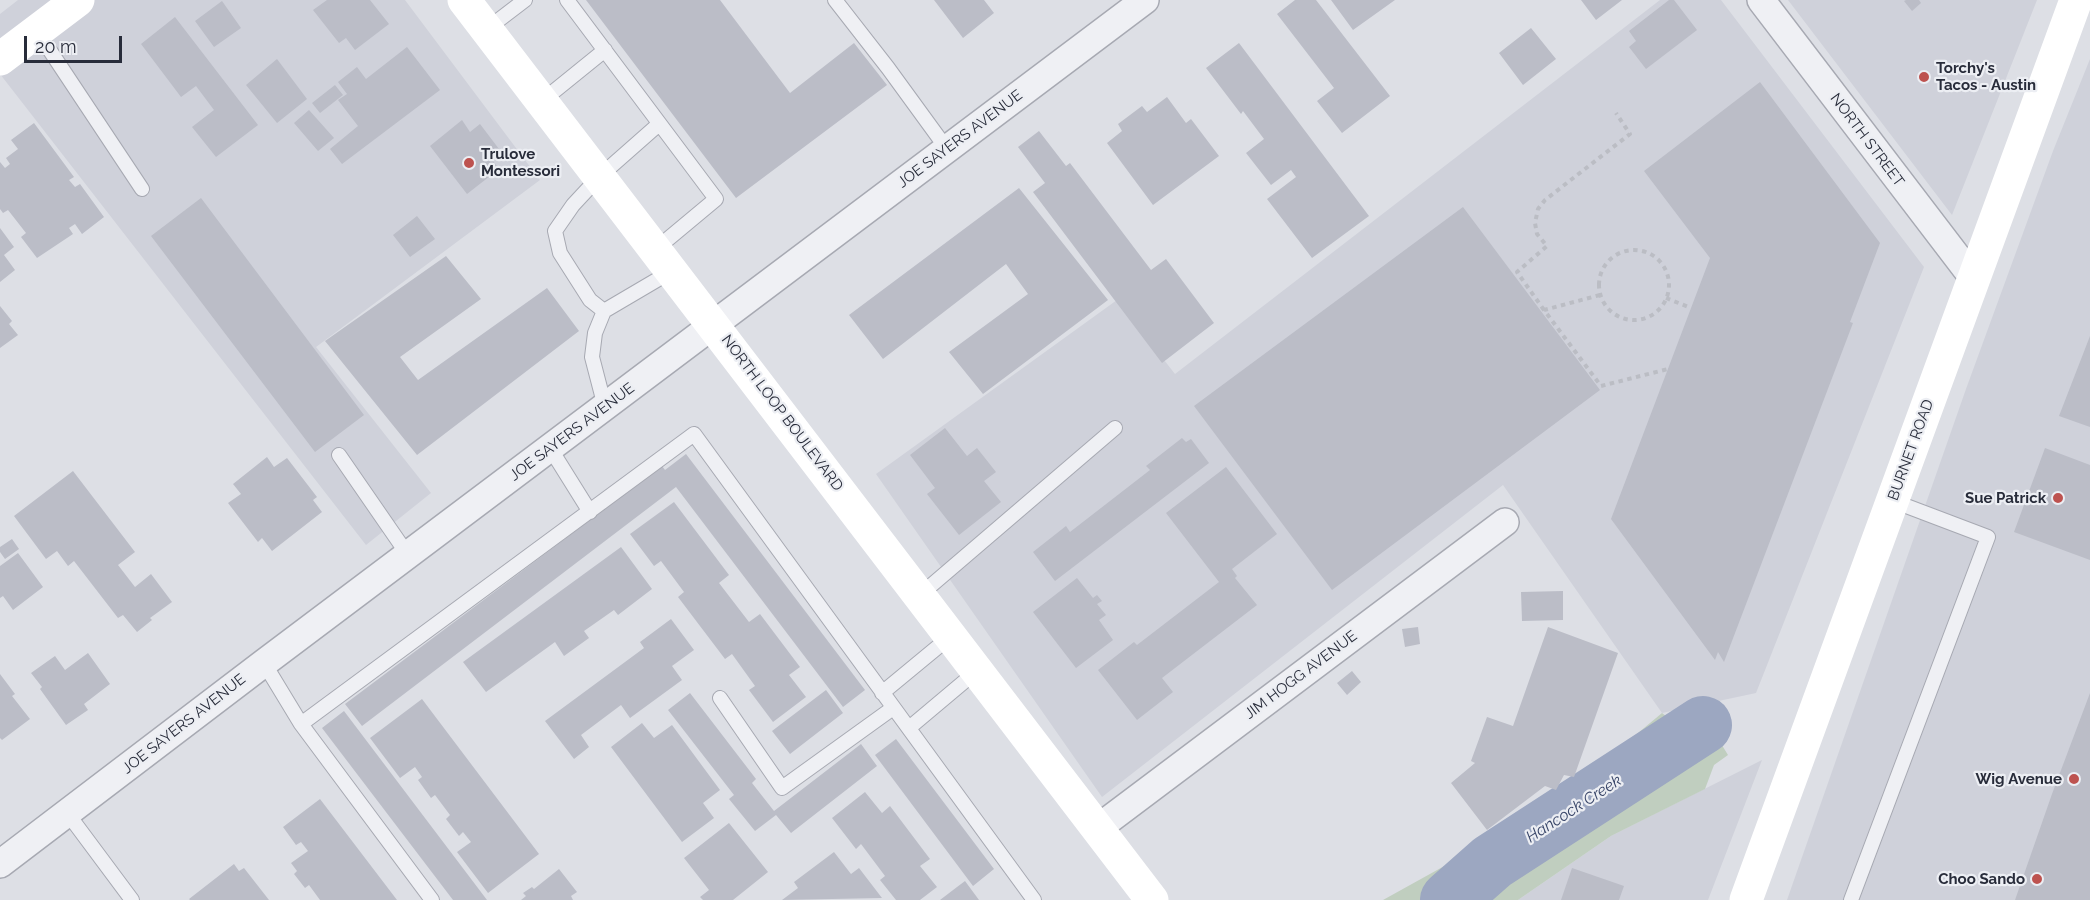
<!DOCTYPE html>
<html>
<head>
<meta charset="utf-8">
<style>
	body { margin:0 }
	#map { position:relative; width:2090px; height:900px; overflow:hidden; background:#dddfe5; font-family:Raleway,sans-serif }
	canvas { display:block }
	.scale { position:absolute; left:24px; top:36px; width:98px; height:27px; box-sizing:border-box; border:3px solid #282c3a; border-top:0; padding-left:8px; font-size:18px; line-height:21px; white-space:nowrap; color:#282c3a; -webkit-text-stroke:4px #eceef3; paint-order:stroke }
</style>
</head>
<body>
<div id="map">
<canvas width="2090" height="900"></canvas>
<div class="scale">20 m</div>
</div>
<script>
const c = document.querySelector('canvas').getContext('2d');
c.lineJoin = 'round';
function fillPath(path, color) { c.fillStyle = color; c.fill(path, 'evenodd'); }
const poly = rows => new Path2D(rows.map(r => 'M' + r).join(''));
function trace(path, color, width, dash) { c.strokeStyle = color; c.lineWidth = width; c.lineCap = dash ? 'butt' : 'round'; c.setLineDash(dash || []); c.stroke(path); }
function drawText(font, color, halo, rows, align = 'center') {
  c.font = font + ' Raleway,sans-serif'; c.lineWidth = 4.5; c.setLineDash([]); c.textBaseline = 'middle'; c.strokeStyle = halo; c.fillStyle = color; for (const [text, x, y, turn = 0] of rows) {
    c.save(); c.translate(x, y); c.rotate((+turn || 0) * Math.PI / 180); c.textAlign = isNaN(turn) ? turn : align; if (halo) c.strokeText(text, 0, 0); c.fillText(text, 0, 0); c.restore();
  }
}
fillPath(poly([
	[18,0,405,0,540,180,316,347,431,493,366,545,0,74,0,14],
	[1660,0,1721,0,1924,267,1756,693,1662,713,1503,485,1102,797,876,474,1117,300,1175,374],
	[1788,0,2037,0,1952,215],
	[2090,59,2090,900,1787,900,1966,389,2053,151],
	[1762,760,1708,900,1518,900,1611,836]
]), '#cfd1da');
fillPath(poly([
	[1701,711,1728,755,1714,765,1705,789,1611,836,1518,900,1383,900,1484,844,1578,783,1662,713,1675,723]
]), '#c0cebf');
trace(poly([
	[1449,900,1492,862,1703,725]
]), '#9ca7c1', 58);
fillPath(poly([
	[327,0,370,0,389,24,355,50,346,38,339,43,313,10],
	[586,0,720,0,790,93,854,43,887,85,736,198],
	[934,0,984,0,994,13,963,38],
	[1295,0,1316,0,1390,96,1342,133,1317,101,1334,88,1277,14],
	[1331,0,1395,0,1353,30],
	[1581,0,1622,0,1596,20],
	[1669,0,1674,0,1697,30,1646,69,1629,47,1636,41,1629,31],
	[1906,0,1919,0,1921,3,1912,11,1904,1],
	[222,1,241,28,214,47,195,21],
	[175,17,258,125,216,157,192,127,214,110,196,86,181,97,141,44],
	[1531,28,1556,59,1523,85,1499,53],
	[1239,43,1369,216,1312,258,1267,199,1296,177,1291,170,1271,185,1246,153,1264,139,1243,111,1241,114,1206,68],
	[407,47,440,90,342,164,330,149,358,126,338,100,347,94,338,82,357,67,366,79],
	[277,59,307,99,277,123,246,85],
	[1760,82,1880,243,1850,322,1853,323,1724,662,1718,652,1715,660,1611,519,1710,258,1644,171],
	[335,85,343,95,320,113,312,103],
	[1167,97,1186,123,1191,119,1219,156,1153,205,1107,143,1122,131,1118,124,1142,106,1147,112],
	[309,110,334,138,318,151,294,123],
	[462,120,470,132,480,124,499,149,489,156,499,169,467,194,430,146],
	[34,123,74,177,69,180,75,187,80,184,104,217,82,234,75,224,69,228,73,234,37,258,21,237,26,233,8,210,3,213,0,209,0,162,5,168,10,164,6,158,18,149,11,140],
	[1039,131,1066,166,1070,163,1151,270,1166,259,1214,323,1162,363,1033,192,1045,183,1018,147],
	[1019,188,1108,300,983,394,949,352,1028,294,1006,264,883,359,849,315],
	[201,198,364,415,315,452,151,236],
	[1463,207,1600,390,1332,590,1194,406],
	[417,216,435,239,410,257,393,235],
	[0,228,14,247,4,255,15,270,0,282],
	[446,256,481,299,400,357,418,380,547,288,579,331,417,455,325,341],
	[0,306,12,321,9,324,18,335,0,348],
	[2090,336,2090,427,2059,416],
	[945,428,967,456,977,448,996,472,984,481,1001,502,959,535,927,494,935,488,910,455],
	[1182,438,1186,442,1191,439,1209,463,1055,581,1033,552,1066,526,1070,532,1150,470,1146,466],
	[2045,448,2090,465,2090,560,2014,532],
	[686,454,865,690,843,707,676,487,362,726,345,704,662,466,665,470],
	[267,457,274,467,287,458,317,497,313,500,322,512,272,551,262,538,258,542,228,503,241,494,233,484],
	[1226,467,1277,534,1232,569,1237,576,1235,578,1257,605,1162,678,1173,692,1137,720,1098,670,1134,642,1137,645,1219,582,1166,513],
	[73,471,135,552,118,565,135,587,151,574,172,602,150,618,152,620,137,632,123,615,118,618,74,561,68,566,57,551,46,559,14,516],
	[674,502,729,575,719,583,749,622,760,614,800,667,789,675,806,697,773,722,749,690,755,686,732,654,725,659,678,597,684,592,661,561,654,566,630,534],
	[12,539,19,549,5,559,0,552,0,547],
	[621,547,652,589,618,615,614,610,584,631,589,638,564,656,555,642,486,692,463,662],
	[18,553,43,587,13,610,3,596,0,598,0,566],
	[1077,578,1093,598,1097,595,1102,601,1097,604,1106,615,1099,620,1113,640,1076,668,1033,612],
	[1563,591,1563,620,1522,621,1521,592],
	[671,619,694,650,672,666,682,680,630,718,621,705,581,735,589,747,574,759,545,721,644,648,640,642],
	[1418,627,1420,644,1405,647,1402,629],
	[1548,627,1618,653,1574,777,1564,775,1556,790,1545,786,1487,830,1451,783,1475,763,1471,761,1487,717,1513,726],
	[88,653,110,684,84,704,88,710,66,725,40,689,42,687,31,673,55,656,65,670],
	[1352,671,1361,682,1347,695,1337,683],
	[0,674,15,694,12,696,30,719,2,740,0,738],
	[826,690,843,713,790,754,772,731],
	[690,693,756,779,752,783,774,811,861,744,877,766,791,833,776,815,755,831,729,799,734,795,668,710],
	[2090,693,2090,900,2015,900,2052,794],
	[422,699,539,854,488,893,457,852,471,842,463,832,459,836,446,819,450,815,435,795,431,798,418,780,422,777,415,767,400,778,370,738],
	[344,711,487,900,453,900,322,728],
	[642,723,654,738,672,725,720,790,703,803,714,818,682,842,611,747],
	[896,739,994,869,973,886,875,755],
	[865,792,882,813,890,806,930,859,920,866,937,887,920,900,896,900,880,880,885,876,861,844,856,849,832,818],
	[320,799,397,900,320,900,309,885,305,888,294,874,297,871,291,863,308,851,301,842,296,845,283,827],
	[729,823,768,872,733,900,703,900,700,897,709,890,684,858],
	[834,852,851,874,859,868,882,898,782,900,798,888,794,882],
	[234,864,239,871,244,868,269,900,190,900,189,899],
	[1572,868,1624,886,1619,900,1561,900],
	[559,869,577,892,571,896,573,900,521,900,526,896,523,893,532,887,534,889],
	[965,881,979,900,940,900,957,887]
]), '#bbbdc7');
const lane = poly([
	[567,0,716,199,656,249],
	[835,0,888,68,947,149],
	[487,29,525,0],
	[37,31,142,189],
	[542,101,605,50],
	[659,124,600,176,573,205,555,231,560,253,590,300,604,311,672,271],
	[604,311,595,333,592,357,605,407],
	[550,448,590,512],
	[339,455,408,555],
	[920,595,1115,428],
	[264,663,301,724,432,900],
	[882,693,951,636],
	[720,698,782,788,893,708],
	[301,724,694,434,1034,900],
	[909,728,978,670],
	[68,814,132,900],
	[1851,900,1988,537,1893,501]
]);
const street = poly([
	[1761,0,1974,279],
	[1098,828,1505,522],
	[0,864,264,663,1145,0]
]);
trace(lane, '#a7a9b2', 16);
trace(street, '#a7a9b2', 30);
trace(poly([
	'1599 285a35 35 0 1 1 70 0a35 35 0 1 1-70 0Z',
	[1600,295,1544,310,1601,386,1668,369],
	[1666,298,1691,308],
	[1544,310,1517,272,1547,246,1537,234,1535,223,1538,209,1545,200,1630,134,1616,113]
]), '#bbbdc4', 4, [4.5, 4.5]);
trace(lane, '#eff0f4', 14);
trace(street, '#eff0f4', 27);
trace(poly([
	[464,0,1152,900],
	[0,59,78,0],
	[1746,900,2076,0]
]), '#fff', 33);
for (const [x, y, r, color] of [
	[1924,77,6,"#bd524f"],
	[469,163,6,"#bd524f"],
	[2058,498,6,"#bd524f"],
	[2074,779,6,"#bd524f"],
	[2037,879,6,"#bd524f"]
]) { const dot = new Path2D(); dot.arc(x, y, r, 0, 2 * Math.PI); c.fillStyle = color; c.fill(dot); trace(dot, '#eceef3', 2); }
drawText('bold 15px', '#282c3a', '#eceef3', [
	["Torchy's",1936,68,"left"],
	["Tacos - Austin",1936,85,"left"],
	["Trulove",481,154,"left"],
	["Montessori",481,171,"left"],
	["Sue Patrick",2046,498],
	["Wig Avenue",2062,779],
	["Choo Sando",2025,879]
], 'right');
drawText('15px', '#282c3a', '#eceef3', [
	["JOE SAYERS AVENUE",960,139,-37],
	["NORTH STREET",1867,140,53],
	["NORTH LOOP BOULEVARD",782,413,53],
	["JOE SAYERS AVENUE",572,432,-37],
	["BURNET ROAD",1911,450,-70],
	["JIM HOGG AVENUE",1301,675,-37],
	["JOE SAYERS AVENUE",184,724,-38]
]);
drawText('italic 16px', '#384568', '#eceef3', [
	["Hancock Creek",1574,809,-33]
]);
</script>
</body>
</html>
